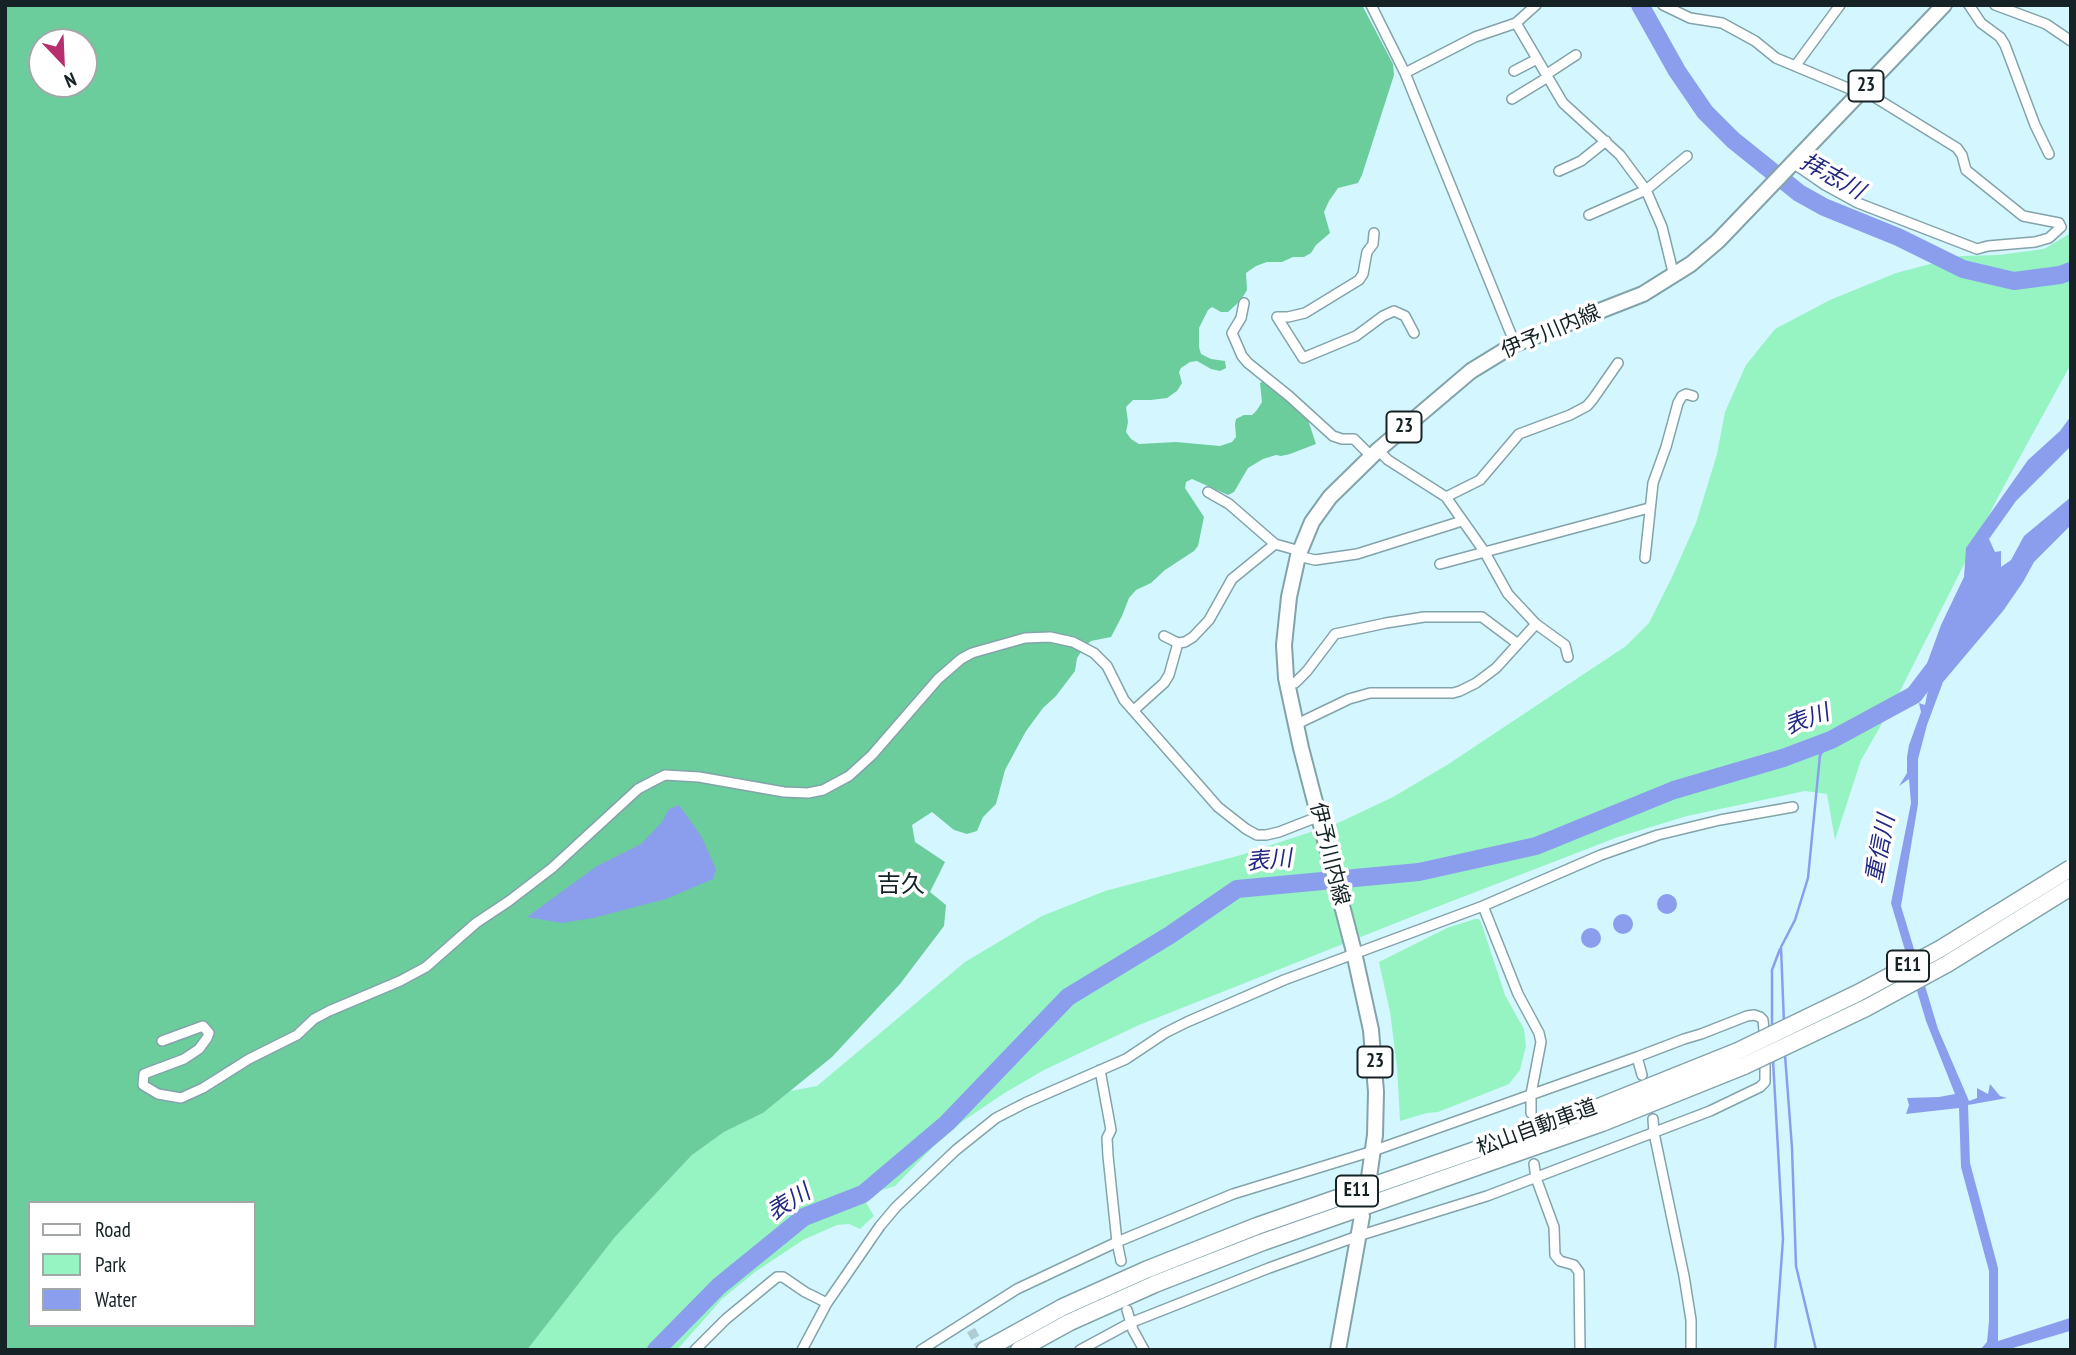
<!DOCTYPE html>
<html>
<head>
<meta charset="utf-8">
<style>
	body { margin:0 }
	#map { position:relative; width:2076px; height:1355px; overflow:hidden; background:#d4f6ff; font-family:"PT Sans Narrow",sans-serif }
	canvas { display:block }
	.frame { position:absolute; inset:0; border:7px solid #162326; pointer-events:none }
	.legend { position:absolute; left:28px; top:1201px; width:228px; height:126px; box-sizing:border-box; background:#fff; border:2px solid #a2a7a8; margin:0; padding:9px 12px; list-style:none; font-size:21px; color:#162326 }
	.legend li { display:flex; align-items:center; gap:14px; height:35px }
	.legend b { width:35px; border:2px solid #a2a7a8 }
	.north { position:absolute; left:28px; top:28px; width:70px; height:70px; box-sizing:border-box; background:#fff; border:2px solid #a2a7a8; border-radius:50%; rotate:157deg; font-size:19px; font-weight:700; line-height:28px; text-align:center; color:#162326 }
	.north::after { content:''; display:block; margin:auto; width:24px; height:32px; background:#b72f6f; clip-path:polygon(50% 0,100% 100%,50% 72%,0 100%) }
</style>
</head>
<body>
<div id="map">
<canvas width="2076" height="1355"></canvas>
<div class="frame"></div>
<ul class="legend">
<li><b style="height:9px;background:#fff"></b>Road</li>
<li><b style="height:19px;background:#96f3c2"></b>Park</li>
<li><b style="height:19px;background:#8b9eee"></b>Water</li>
</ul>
<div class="north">N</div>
</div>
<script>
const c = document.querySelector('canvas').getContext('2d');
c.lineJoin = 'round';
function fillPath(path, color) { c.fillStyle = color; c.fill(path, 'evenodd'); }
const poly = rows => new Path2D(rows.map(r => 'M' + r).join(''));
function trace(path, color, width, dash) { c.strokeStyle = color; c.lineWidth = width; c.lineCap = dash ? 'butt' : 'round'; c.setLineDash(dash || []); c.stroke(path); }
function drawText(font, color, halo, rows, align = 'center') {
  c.font = font + ' "PT Sans Narrow","Noto Sans JP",sans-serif'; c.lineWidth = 7; c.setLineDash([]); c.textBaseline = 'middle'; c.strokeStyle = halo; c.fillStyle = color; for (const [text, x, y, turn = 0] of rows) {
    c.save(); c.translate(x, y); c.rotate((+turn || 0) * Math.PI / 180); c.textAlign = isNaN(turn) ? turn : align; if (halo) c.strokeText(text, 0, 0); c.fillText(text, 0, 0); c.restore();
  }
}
fillPath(poly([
	[2071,233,2071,364,1999,495,1896,699,1861,760,1835,840,1827,794,1805,791,1687,816,1618,837,1416,915,1139,1025,1044,1070,1003,1094,963,1121,933,1147,895,1186,875,1192,865,1201,874,1216,860,1229,849,1224,837,1225,803,1240,755,1272,722,1299,677,1350,527,1350,615,1237,692,1155,724,1132,763,1113,790,1091,817,1086,965,962,1042,916,1105,891,1241,855,1338,823,1393,797,1447,765,1626,646,1649,623,1672,577,1696,523,1717,454,1725,412,1746,365,1775,329,1830,300,1896,273,1961,256,1999,255,2044,249],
	[1475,919,1479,919,1481,922,1505,995,1524,1029,1526,1046,1520,1070,1509,1084,1438,1112,1427,1113,1400,1121,1397,1067,1390,1012,1379,962,1447,928]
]), '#96f3c2');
fillPath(poly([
	[5,5,1362,5,1393,64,1394,75,1362,175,1358,183,1338,188,1329,201,1324,212,1330,233,1316,245,1311,253,1304,257,1293,257,1282,262,1267,262,1256,266,1246,273,1247,290,1241,300,1228,312,1221,312,1212,307,1208,310,1199,328,1199,347,1201,354,1211,359,1225,361,1226,368,1220,371,1211,369,1197,361,1190,362,1181,368,1179,372,1182,383,1177,391,1167,398,1151,400,1133,400,1126,407,1128,422,1126,432,1131,439,1139,444,1176,442,1220,446,1232,442,1236,437,1235,424,1236,419,1244,415,1252,415,1257,410,1262,402,1260,383,1264,381,1292,402,1308,420,1316,444,1290,454,1281,456,1276,455,1263,459,1248,468,1234,492,1228,495,1192,479,1186,482,1185,488,1204,517,1198,546,1194,551,1165,570,1151,583,1136,590,1129,598,1122,616,1111,637,1091,641,1086,645,1077,658,1075,671,1056,696,1043,708,1026,731,1005,770,996,804,983,817,977,831,967,834,954,830,932,812,912,825,915,842,945,862,930,892,946,905,944,926,900,984,832,1057,763,1113,724,1132,692,1155,615,1237,527,1350,5,1350],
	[42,42,84,42,84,84,42,84],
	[30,1203,254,1203,254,1325,30,1325]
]), '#6bcd9c');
fillPath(poly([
	[2071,416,2071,446,2016,501,1989,539,1995,552,2001,551,2001,567,2011,560,2024,536,2071,497,2071,525,2034,562,2023,582,2003,611,1943,682,1927,725,1918,759,1918,804,1901,906,1938,1029,1969,1101,1977,1098,1977,1088,1988,1094,1990,1084,2000,1096,2007,1098,1968,1105,1970,1163,1998,1268,1998,1341,2070,1318,2070,1331,2006,1350,1980,1350,1987,1342,1989,1321,1989,1271,1961,1167,1959,1108,1906,1114,1909,1105,1907,1098,1939,1097,1955,1094,1926,1021,1891,903,1911,803,1909,779,1899,786,1907,773,1907,757,1909,745,1921,712,1919,703,1925,705,1928,690,1925,669,1941,625,1964,577,1966,548,2028,460,2060,431],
	[679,805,701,836,716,869,713,879,666,899,593,918,562,923,527,917,597,866,641,844,662,822,669,809],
	'1657 904a10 10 0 1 1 20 0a10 10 0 1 1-20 0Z',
	'1613 924a10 10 0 1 1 20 0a10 10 0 1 1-20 0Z',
	'1581 938a10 10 0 1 1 20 0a10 10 0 1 1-20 0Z'
]), '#8b9eee');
trace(poly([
	[1784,1024,1781,947,1795,920,1808,878,1820,755,1831,740],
	[1772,1029,1772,970,1780,949],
	[1785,1055,1792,1148,1796,1266,1816,1350],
	[1773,1060,1783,1239,1775,1350]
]), '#8b9eee', 2.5);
trace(poly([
	[1640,5,1677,71,1705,112,1733,140,1799,193,1824,207,1898,237,1963,269,2014,281,2060,275,2071,271],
	[656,1350,719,1286,804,1217,863,1194,947,1123,1068,997,1170,935,1237,889,1419,872,1536,846,1674,790,1783,758,1831,740,1914,695,1940,661]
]), '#8b9eee', 18);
trace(poly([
	[971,1330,982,1350]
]), '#aeccd4', 9, [9, 4.5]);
const street = poly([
	[1371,5,1405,73,1515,344],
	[1663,5,1690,18,1722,23,1755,41,1776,58,1850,89,1871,95,1957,148,1962,155,1966,170,2023,216,2059,223,2061,227,2049,238,2035,242,1988,246,1977,249,1858,203,1825,185,1793,163],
	[1969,5,1981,23,2000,37,2005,45,2035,125,2049,154],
	[1995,5,2046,24,2071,41],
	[1516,23,1563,103,1620,155,1646,190,1662,227,1674,276],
	[1796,65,1840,5],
	[1514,71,1537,59],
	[1405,73,1475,37,1516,23,1536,5],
	[1547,74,1576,55],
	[1512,99,1548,77],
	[1559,171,1581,161,1606,141],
	[1589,215,1646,190,1687,156],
	[1374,233,1373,244,1367,252,1363,274,1359,280,1305,313,1288,317,1277,317,1303,358,1356,336,1383,316,1394,311,1405,316,1414,333],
	[1244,303,1241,318,1232,333,1242,356,1248,363,1289,396,1333,436,1342,439,1354,439,1371,456],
	[1378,450,1388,460,1446,497,1484,551,1508,594,1536,624,1565,645,1568,657],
	[1208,492,1229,504,1275,544,1300,551],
	[1446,497,1480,480,1519,434,1570,415,1587,406,1593,399,1618,363],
	[1298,556,1315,560,1357,554,1462,521],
	[1645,558,1653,483,1666,447,1678,403,1682,396,1686,394,1693,396],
	[1440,564,1649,508],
	[1164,636,1178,643,1185,642,1193,637,1209,620,1232,579,1275,544],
	[1287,685,1295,683,1307,671,1335,634,1386,623,1424,617,1482,617,1518,644],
	[1134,710,1164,683,1169,675,1178,643],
	[1295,725,1349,699,1370,693,1453,693,1460,691,1476,683,1496,668,1536,624],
	[1483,906,1601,855,1658,835,1720,820,1793,807],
	[162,1041,203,1026,209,1033,207,1038,199,1049,184,1059,144,1074,143,1085,158,1094,181,1098,203,1088,249,1059,297,1035,314,1019,329,1011,400,981,426,967,476,923,509,901,552,868,638,789,655,780,665,775,699,777,784,792,808,793,823,790,849,776,872,755,938,679,961,659,972,653,1025,638,1050,637,1073,642,1094,653,1107,666,1124,700,1218,807,1246,829,1257,835,1266,835,1279,832,1320,816],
	[1637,1057,1642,1075],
	[1100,1070,1111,1130,1107,1138,1108,1156,1117,1242,1121,1261],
	[1653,1119,1654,1133,1684,1276,1691,1320,1691,1350],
	[1534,1164,1536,1178,1554,1227,1555,1255,1560,1261,1574,1265,1579,1272,1580,1350],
	[1127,1310,1133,1330,1144,1350],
	[695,1350,726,1319,777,1277,783,1277,805,1292,827,1303],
	[802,1350,827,1303,880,1226,896,1207,956,1150,996,1118,1025,1103,1126,1059,1165,1033,1187,1022,1284,980,1483,906,1518,994,1539,1033,1541,1042,1531,1094,1531,1113],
	[921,1350,1017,1289,1117,1242,1233,1194,1373,1151,1637,1057,1684,1039,1701,1034,1747,1016,1754,1015,1760,1017,1763,1020,1765,1041],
	[1080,1350,1130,1323,1269,1268,1358,1236,1487,1196,1710,1111,1760,1087,1765,1082,1765,1055]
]);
const primary = poly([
	[1369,1177,1375,1135,1376,1092,1371,1030,1353,948,1301,748,1286,678,1284,645,1289,597,1298,556,1312,522,1330,497,1378,450,1471,371,1515,344,1643,294,1691,264,1718,241,1944,5],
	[1338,1350,1362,1216]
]);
const highway = poly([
	[985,1350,1063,1307,1148,1269,1257,1226,1596,1108,1738,1051],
	[1019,1350,1070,1322,1155,1284,1263,1242,1602,1123,1744,1066]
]);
trace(street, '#83a3ab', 12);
trace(primary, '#83a3ab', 18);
trace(highway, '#83a3ab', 19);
trace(street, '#fff', 9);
trace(primary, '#fff', 14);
trace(highway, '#fff', 16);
const highwayBridge = poly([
	[1738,1051,1858,993,1940,949,2071,868],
	[1744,1066,1866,1008,1947,964,2071,887]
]);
trace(highwayBridge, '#83a3ab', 19, []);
trace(highwayBridge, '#fff', 16);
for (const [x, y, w] of [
	[1866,86,35],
	[1404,427,35],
	[1908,966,42],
	[1375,1062,35],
	[1357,1191,42]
]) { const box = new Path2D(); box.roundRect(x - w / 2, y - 15.5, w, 31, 5); c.fillStyle = '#fff'; c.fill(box); trace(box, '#162326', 2); }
drawText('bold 19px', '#162326', null, [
	["23",1866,86],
	["23",1404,427],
	["E11",1908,966],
	["23",1375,1062],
	["E11",1357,1191]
]);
drawText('21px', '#162326', '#fff', [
	["伊予川内線",1551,332,-23],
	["伊予川内線",1329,854,76],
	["松山自動車道",1537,1128,-20]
]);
drawText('italic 23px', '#222882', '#fff', [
	["拝志川",1832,177,29],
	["表川",1807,720,-20],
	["重信川",1881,849,-79],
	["表川",1269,861,-5],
	["表川",789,1203,-32]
]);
drawText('24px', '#162326', '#fff', [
	["吉久",901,885]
]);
</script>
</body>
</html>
